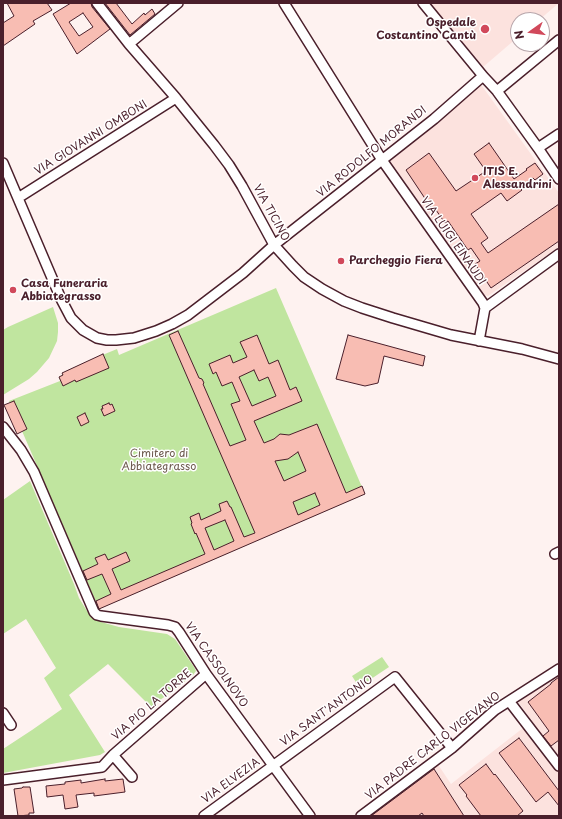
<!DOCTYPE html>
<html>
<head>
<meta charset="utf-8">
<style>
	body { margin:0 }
	#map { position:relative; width:562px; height:819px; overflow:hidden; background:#fef2f0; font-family:"Playpen Sans",sans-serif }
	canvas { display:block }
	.frame { position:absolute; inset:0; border:4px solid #4a1f2b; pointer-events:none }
	.north { position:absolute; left:510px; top:12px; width:40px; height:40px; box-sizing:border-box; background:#fff; border:1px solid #b7a5aa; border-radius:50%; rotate:256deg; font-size:11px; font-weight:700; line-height:16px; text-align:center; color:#4a1f2b }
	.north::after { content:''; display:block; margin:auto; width:14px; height:18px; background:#d1495b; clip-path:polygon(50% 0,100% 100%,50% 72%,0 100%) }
</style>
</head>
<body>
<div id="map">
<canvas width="562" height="819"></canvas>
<div class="frame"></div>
<div class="north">N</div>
</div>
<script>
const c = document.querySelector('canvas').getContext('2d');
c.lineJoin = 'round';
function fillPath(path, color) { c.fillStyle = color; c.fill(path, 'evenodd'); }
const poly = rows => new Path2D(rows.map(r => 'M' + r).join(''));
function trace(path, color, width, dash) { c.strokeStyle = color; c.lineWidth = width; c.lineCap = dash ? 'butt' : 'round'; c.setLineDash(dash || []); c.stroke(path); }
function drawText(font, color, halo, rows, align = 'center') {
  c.font = font + ' "Playpen Sans",sans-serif'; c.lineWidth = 3; c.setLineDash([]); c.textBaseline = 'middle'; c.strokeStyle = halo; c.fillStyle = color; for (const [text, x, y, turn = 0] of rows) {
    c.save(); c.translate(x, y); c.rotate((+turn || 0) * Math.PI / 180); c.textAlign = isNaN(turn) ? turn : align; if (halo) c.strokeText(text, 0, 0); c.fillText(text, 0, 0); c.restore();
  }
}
fillPath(poly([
	[430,3,559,3,539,20,518,20,518,37,483,67],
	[479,86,482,86,559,193,559,247,488,296,484,295,391,162,391,158],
	[559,672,559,816,369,816,437,763,451,784,532,721,517,700]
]), '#fce2de');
fillPath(poly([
	[276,288,365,494,99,609,9,401,60,381,59,377,62,375,62,373,88,361,117,349,119,355],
	[53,307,58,323,58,332,57,341,49,358,37,372,29,379,3,395,3,330,8,327],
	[30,481,74,584,79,598,87,611,101,622,119,627,167,634,175,639,194,667,196,671,193,675,151,707,108,664,69,695,105,752,100,755,3,773,3,749,32,730,62,709,44,678,56,668,26,619,3,634,3,500],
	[382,657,389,667,359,687,352,676]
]), '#c0e59f');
const building = poly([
	[7,3,47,3,52,10,33,21,35,24,3,46,3,23,14,16,7,3],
	[71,3,91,3,92,7,110,29,77,54,53,14,71,3],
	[83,13,93,27,79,36,69,22,83,13],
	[105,3,116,3,132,24,144,13,145,15,152,9,155,14,130,35,105,3],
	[489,143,514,179,527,170,526,169,535,163,543,174,535,180,533,178,520,188,522,190,507,201,501,193,471,214,488,238,481,243,488,253,559,204,559,241,491,288,475,264,480,261,471,248,468,250,448,221,445,223,436,210,434,212,406,170,429,153,456,191,486,171,474,154,489,143],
	[178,331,199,378,202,379,204,383,203,384,230,446,246,440,231,404,240,401,232,382,222,386,216,372,213,374,209,364,230,355,233,363,247,357,240,342,257,335,269,364,278,360,290,390,296,387,302,401,254,421,264,443,274,439,280,434,289,435,317,424,346,493,362,486,365,494,99,609,96,601,111,594,102,574,87,580,83,571,98,564,95,558,105,554,108,560,126,552,130,561,112,569,121,590,205,554,196,533,195,534,191,524,192,523,190,517,199,513,201,520,221,511,219,504,227,501,230,507,231,507,244,537,255,533,169,335,178,331],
	[254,370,259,381,268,377,276,396,252,406,239,377,254,370],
	[298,452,306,471,284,481,275,461,288,459,298,452],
	[315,493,320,505,298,515,293,502,315,493],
	[225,520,234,541,214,550,205,528,225,520],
	[348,335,425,356,423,366,384,356,378,383,365,386,336,379,348,335],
	[103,354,109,368,76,382,75,380,63,386,59,377,63,375,62,373,103,354],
	[14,401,27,429,17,434,4,405,14,401],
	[109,403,110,405,112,404,115,411,104,416,101,409,103,409,102,406,109,403],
	[85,413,89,422,81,426,77,417,85,413],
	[559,677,559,740,551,746,543,736,549,731,528,702,551,684,551,683,559,677],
	[519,738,559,791,559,806,548,792,536,802,499,753,519,738],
	[486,764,494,775,495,774,523,811,517,816,481,816,466,796,467,795,459,785,486,764],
	[434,769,464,816,424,816,422,813,418,816,371,816,434,769],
	[105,779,105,781,123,779,125,792,94,796,94,793,76,795,78,807,65,809,63,795,47,797,46,786,65,784,65,782,81,780,81,783,105,779],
	[23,787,30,787,34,813,29,813,29,815,18,816,14,789,22,788,23,787]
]);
fillPath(building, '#f8bdb3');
trace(building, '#4a1f2b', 1);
const minor = poly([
	[97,3,129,44,176,98,214,145,229,165,242,186,274,245,293,266,304,277,322,289,344,301,362,308,393,318,451,335,522,349,559,359],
	[284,3,382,160,483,303,485,308,479,341],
	[423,3,483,76,497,91,538,148,559,179],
	[129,44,178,3],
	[497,91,559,40],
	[538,148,559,134],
	[3,163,61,299,71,318,83,330,97,338,107,340,116,340,134,338,156,331,172,324,188,315,243,273,274,245,434,119,483,76],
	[18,198,176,98],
	[485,308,559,254],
	[3,427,21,450,34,472,94,612,97,615,101,616,168,625,175,627,179,632,206,674,310,816],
	[555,554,559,552],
	[509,701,559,766],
	[3,713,11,725],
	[113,755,132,777],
	[3,780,102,767,113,755,206,674],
	[204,816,395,677,452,748],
	[361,816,452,748,495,710,559,669]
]);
trace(minor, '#4a1f2b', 12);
trace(minor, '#fff', 9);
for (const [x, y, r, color] of [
	[485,29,5,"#d1495b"],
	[475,178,4,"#d1495b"],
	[341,261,4,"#d1495b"],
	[13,290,4,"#d1495b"]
]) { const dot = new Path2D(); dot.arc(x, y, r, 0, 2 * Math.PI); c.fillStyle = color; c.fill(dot); trace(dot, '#fff', 1.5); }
drawText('bold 11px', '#4a1f2b', '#fff', [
	["Ospedale",476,23,"right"],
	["Costantino Cantù",476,36,"right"],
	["ITIS E.",483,172],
	["Alessandrini",483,185],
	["Parcheggio Fiera",349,261],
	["Casa Funeraria",21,284],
	["Abbiategrasso",21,297]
], 'left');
drawText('11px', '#4a1f2b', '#fff', [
	["VIA GIOVANNI OMBONI",91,138,-32],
	["VIA RODOLFO MORANDI",372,152,-39],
	["VIA TICINO",271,213,61],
	["VIA LUIGI EINAUDI",453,241,55],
	["VIA CASSOLNOVO",216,665,55],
	["VIA PIO LA TORRE",152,705,-41],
	["VIA SANT'ANTONIO",327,711,-36],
	["VIA PADRE CARLO VIGEVANO",433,746,-38],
	["VIA ELVEZIA",231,781,-36]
]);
drawText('11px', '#6d5a4e', '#fff', [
	["Cimitero di",159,454],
	["Abbiategrasso",159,467]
]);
</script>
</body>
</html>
